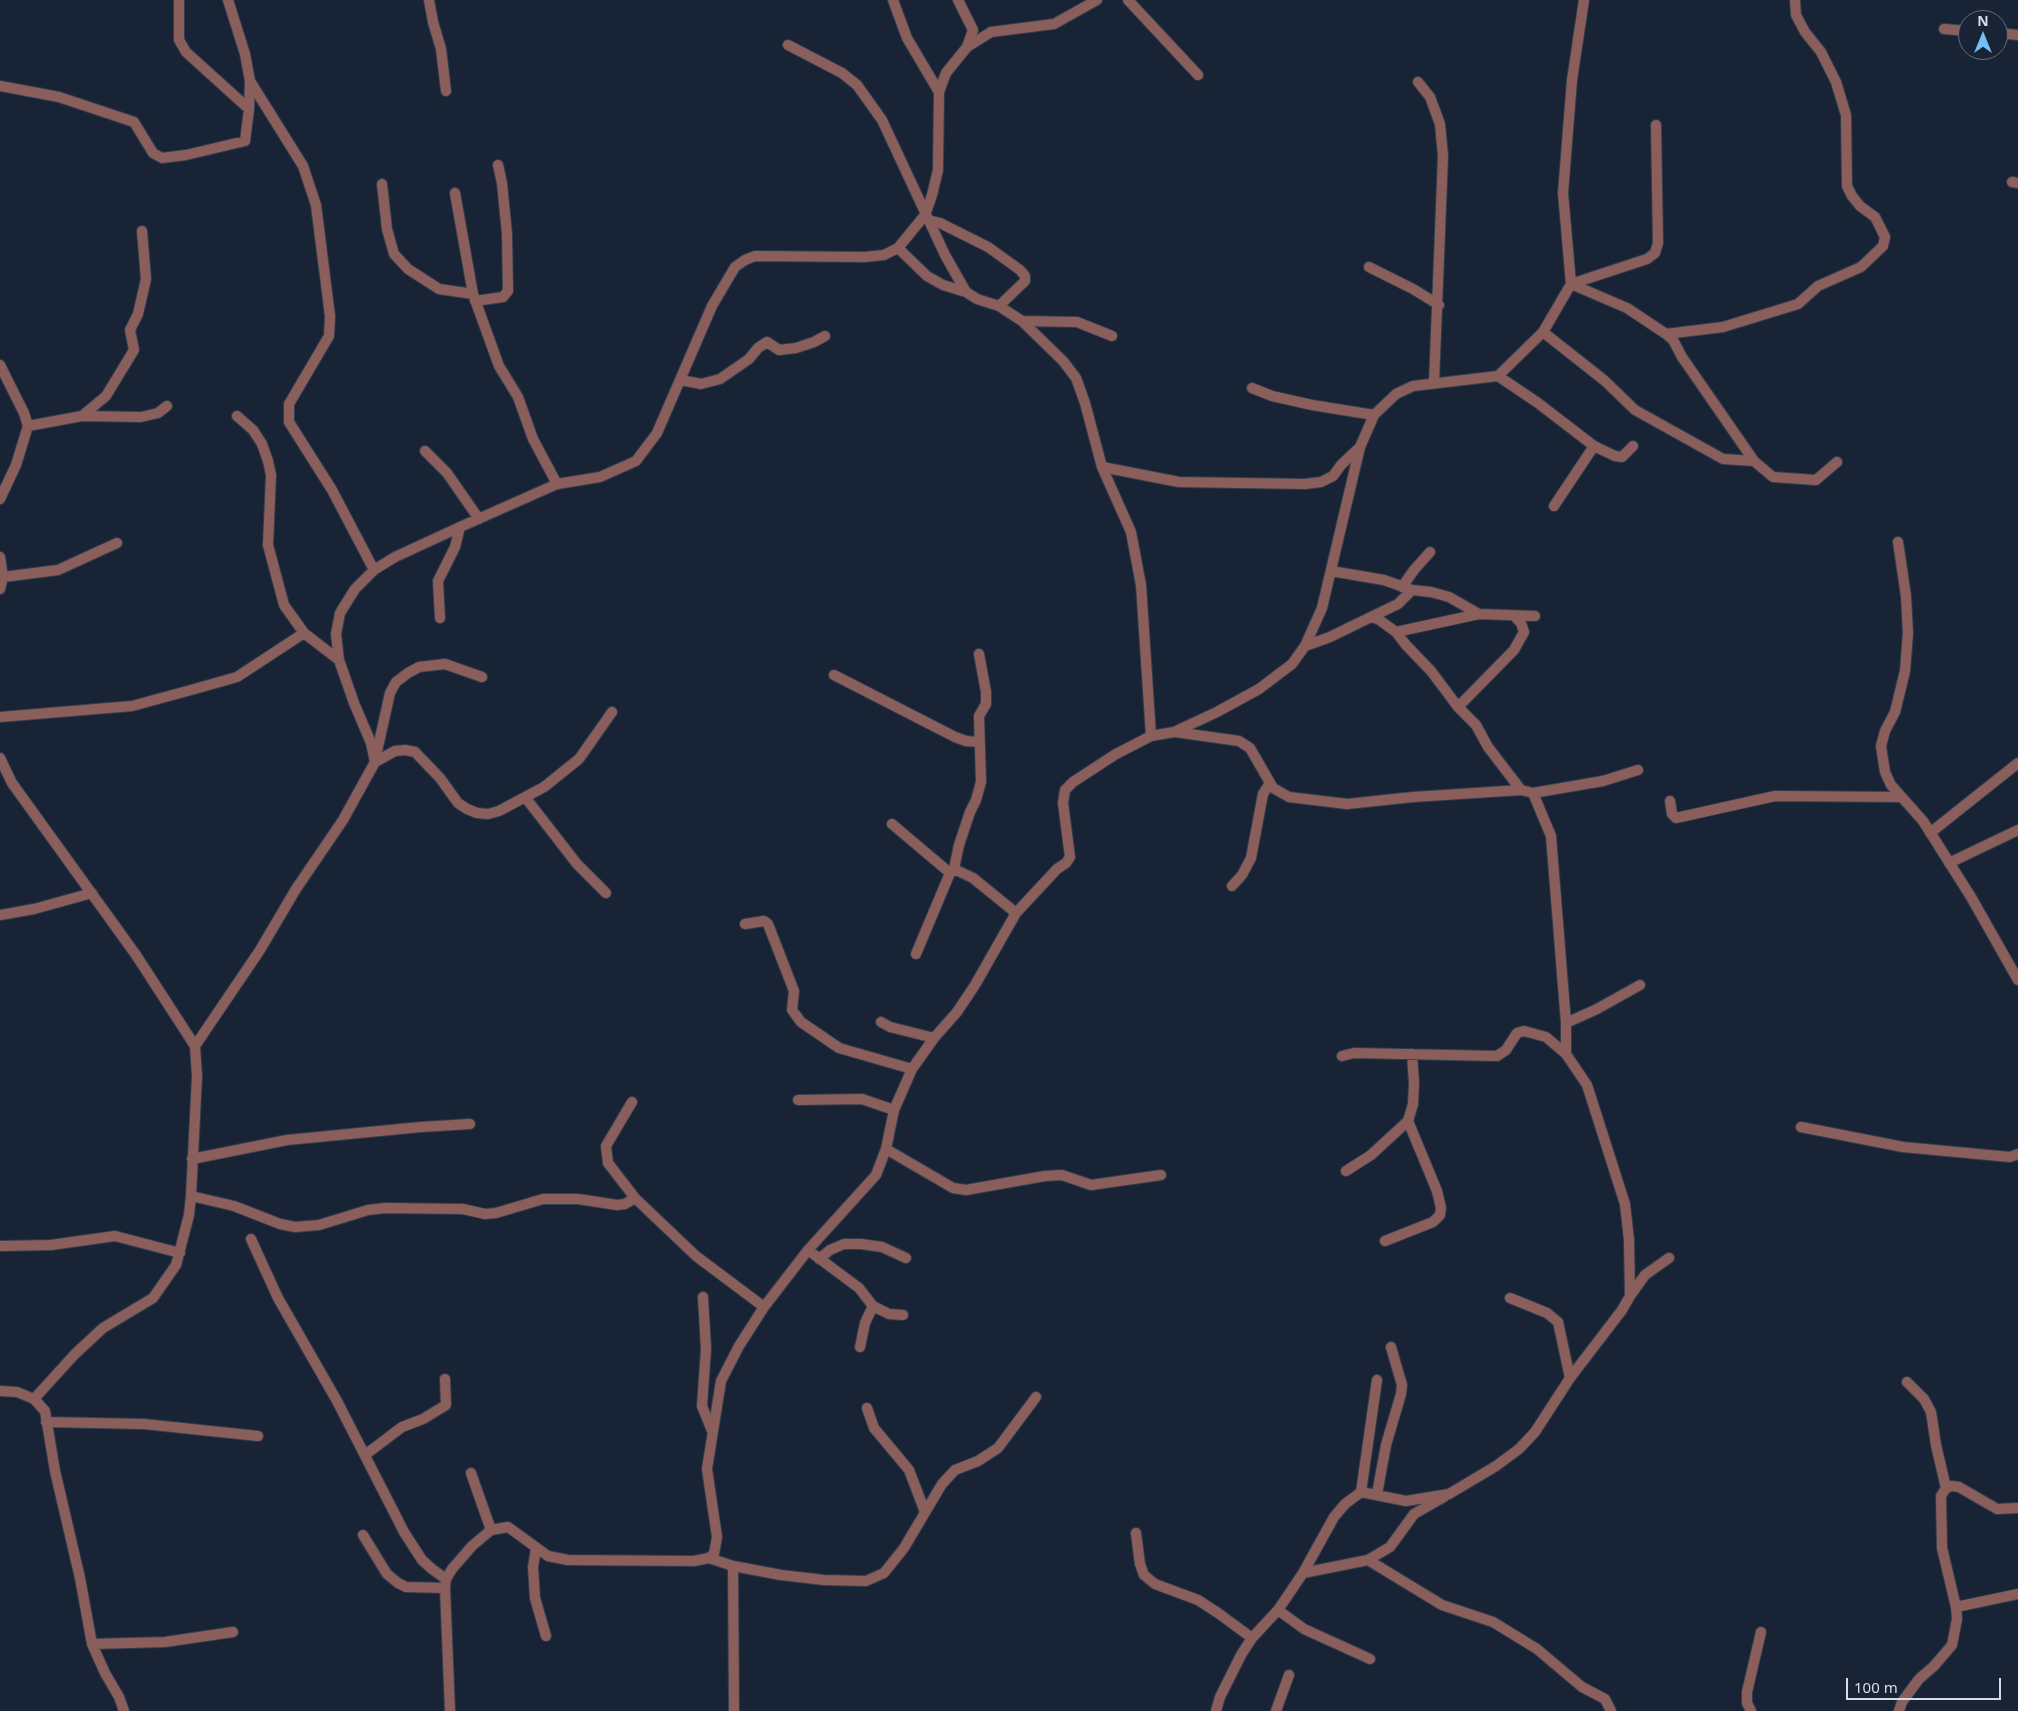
<!DOCTYPE html>
<html>
<head>
<meta charset="utf-8">
<style>
	body { margin:0 }
	#map { position:relative; width:2018px; height:1711px; overflow:hidden; background:#182335; font-family:"Noto Sans",sans-serif }
	canvas { display:block }
	.north { position:absolute; left:1958px; top:10px; width:50px; height:50px; box-sizing:border-box; background:#182335; border:1px solid #636d7d; border-radius:50%; rotate:0deg; font-size:14px; font-weight:700; line-height:20px; text-align:center; color:#d4dce8 }
	.north::after { content:''; display:block; margin:auto; width:18px; height:22px; background:#77c0f7; clip-path:polygon(50% 0,100% 100%,50% 72%,0 100%) }
	.scale { position:absolute; left:1846px; top:1678px; width:155px; height:22px; box-sizing:border-box; border:2px solid #d4dce8; border-top:0; padding-left:6px; font-size:15px; line-height:18px; white-space:nowrap; color:#d4dce8; -webkit-text-stroke:4px #182335; paint-order:stroke }
</style>
</head>
<body>
<div id="map">
<canvas width="2018" height="1711"></canvas>
<div class="north">N</div>
<div class="scale">100 m</div>
</div>
<script>
const c = document.querySelector('canvas').getContext('2d');
c.lineJoin = 'round';
const poly = rows => new Path2D(rows.map(r => 'M' + r).join(''));
function trace(path, color, width, dash) { c.strokeStyle = color; c.lineWidth = width; c.lineCap = dash ? 'butt' : 'round'; c.setLineDash(dash || []); c.stroke(path); }
const street = poly([
	[179,0,179,40,186,52,249,109],
	[429,0,433,22,441,49,446,91],
	[893,0,907,38,939,92],
	[1128,0,1198,75],
	[1944,29,1968,31],
	[1998,33,2018,35],
	[788,45,842,73,857,85,882,120,945,255,966,292,977,299,999,306,1022,321,1063,361,1076,378,1085,403,1102,467,1131,532,1141,585,1151,736],
	[967,47,991,32,1054,24,1097,0],
	[250,81,303,166,316,205,330,316,329,336,289,404,289,422,332,490,374,570],
	[1418,82,1430,97,1440,124,1443,156,1434,383],
	[0,86,59,97,134,122,153,153,162,158,186,155,245,141,249,109,250,81,245,54,228,0],
	[2012,182,2018,183],
	[382,184,387,229,394,254,408,269,439,289,473,294],
	[455,193,473,294,499,366,518,397,533,439,557,484],
	[928,220,940,223,988,247,1020,270,1025,276,1025,281,999,306],
	[898,248,927,276,943,285,966,292],
	[1369,267,1413,289,1439,305],
	[1571,284,1627,308,1666,334,1723,327,1798,304,1818,286,1861,267,1883,246,1885,237,1875,217,1860,206,1852,196,1847,186,1846,115,1836,82,1821,52,1805,32,1796,15,1795,0],
	[1571,284,1647,259,1655,253,1658,243,1656,125],
	[475,301,503,297,508,291,507,234,502,183,498,165],
	[1022,321,1077,322,1112,336],
	[1543,332,1605,381,1635,410,1723,459,1754,461],
	[1666,334,1673,340,1682,357,1754,461,1773,477,1816,480,1837,462],
	[0,365,24,413,28,426,16,465,0,499],
	[1498,376,1538,403,1594,446,1615,456,1622,457,1633,446],
	[681,380,701,384,720,379,749,359,758,348,767,342,779,350,796,348,814,342,825,336],
	[1252,388,1272,396,1312,405,1374,415],
	[82,416,106,396,134,350,130,330,138,314,146,279,142,231],
	[237,416,253,430,262,444,268,461,271,475,268,545,284,605,304,633,339,660],
	[28,426,82,416,141,417,158,413,167,406],
	[425,451,447,473,479,519],
	[1102,467,1179,482,1305,484,1321,482,1333,476,1341,465,1359,448],
	[1554,506,1594,446],
	[1898,542,1906,596,1908,633,1905,671,1895,712,1885,731,1881,746,1885,772,1891,785,1923,821,1971,897,2018,980],
	[0,557,3,577,0,589],
	[1331,571,1384,580,1412,590,1431,592,1449,597,1479,614],
	[3,577,58,570,117,543],
	[1402,587,1414,570,1430,552],
	[1371,617,1398,604,1412,590],
	[440,618,438,581,455,547,460,527],
	[1396,632,1406,645,1431,671,1458,707,1476,725,1488,747,1521,790],
	[1305,646,1330,637,1371,617,1378,619,1396,632,1479,614,1535,616],
	[834,675,955,737,966,741,979,742],
	[1458,707,1514,650,1524,632,1521,623,1514,616],
	[0,717,132,706,191,690,237,677,304,633],
	[1175,732,1239,741,1250,748,1273,788,1289,797,1347,804,1413,797,1521,790,1533,793,1603,781,1638,770],
	[376,756,390,693,396,682,408,673,419,667,445,664,482,677],
	[0,758,12,783,136,955,195,1046,197,1076,191,1196,189,1215,176,1265,153,1298,103,1328,75,1354,34,1399,45,1411,55,1471,80,1578,92,1644,105,1673,119,1697,124,1711],
	[375,762,395,751,405,750,415,752,440,778,458,803,467,809,477,813,488,814,499,811,544,787,579,759,612,712],
	[1533,793,1551,836,1566,1023,1566,1054],
	[525,797,577,864,606,893],
	[1670,801,1672,814,1676,818,1775,796,1901,797],
	[892,824,950,873],
	[1930,833,2018,763],
	[1949,863,2018,830],
	[954,869,959,845,970,812,976,800,981,782,979,716,986,704,986,692,979,654],
	[1232,886,1242,875,1251,858,1263,794,1270,783],
	[0,915,34,909,92,893],
	[745,924,764,921,768,924,794,991,792,1010,801,1022,839,1048,912,1069],
	[916,954,950,873,954,869,973,878,1016,913],
	[881,1022,890,1027,934,1038],
	[1566,1023,1597,1009,1640,985],
	[195,1046,260,950,296,889,343,820,375,762,371,743,354,703,339,660,336,634,340,613,355,589,374,570,395,557,460,527,557,484,600,477,636,461,657,433,712,306,735,267,745,260,755,256,865,257,884,255,898,248,925,215,932,195,938,170,939,92,946,73,967,47,973,30,958,0],
	[798,1100,862,1099,894,1110],
	[632,1102,606,1146,608,1163,635,1198,696,1256,764,1307],
	[1801,1127,1903,1147,2010,1157,2018,1154],
	[886,1149,953,1188,966,1190,1045,1176,1062,1175,1091,1185,1161,1175],
	[192,1159,287,1140,421,1127,470,1124],
	[1346,1171,1371,1155,1408,1121,1413,1104,1414,1083,1412,1054],
	[191,1196,234,1206,280,1224,295,1227,319,1225,368,1210,385,1208,463,1209,485,1214,496,1213,543,1199,578,1199,617,1205,625,1204,635,1198],
	[251,1239,278,1298,337,1401,404,1532,422,1560,432,1569,446,1579],
	[1385,1241,1433,1222,1440,1215,1441,1208,1437,1191,1408,1121],
	[0,1246,51,1245,115,1236,180,1253],
	[808,1250,859,1288,873,1306,889,1314,903,1315],
	[819,1259,830,1250,844,1244,861,1244,882,1247,906,1258],
	[1630,1296,1645,1275,1669,1258],
	[703,1297,706,1349,702,1406,712,1431],
	[1510,1298,1547,1313,1558,1322,1570,1378],
	[860,1347,865,1323,873,1306],
	[1907,1382,1924,1399,1931,1412,1936,1445,1946,1488],
	[0,1391,17,1392,34,1399],
	[867,1408,874,1428,909,1470,925,1512],
	[46,1422,144,1424,258,1436],
	[365,1455,402,1427,423,1419,446,1405,445,1379],
	[471,1473,491,1530],
	[1361,1492,1377,1380],
	[1377,1494,1386,1445,1401,1394,1402,1385,1391,1347],
	[1136,1533,1140,1564,1144,1575,1155,1584,1198,1600,1218,1613,1252,1638],
	[363,1535,387,1574,398,1583,406,1587,445,1588],
	[536,1548,533,1567,535,1598,546,1636],
	[709,1558,733,1566,781,1575,824,1580,866,1581,884,1573,904,1548,942,1484,955,1470,978,1461,998,1448,1036,1397],
	[1368,1560,1442,1605,1493,1622,1537,1649,1582,1687,1605,1699,1611,1711],
	[733,1566,734,1711],
	[1303,1573,1368,1560,1390,1547,1414,1514,1444,1497],
	[1956,1607,2018,1594],
	[1278,1610,1304,1629,1370,1659],
	[92,1644,165,1642,233,1632],
	[450,1711,445,1588,446,1579,452,1569,472,1546,491,1530,508,1527,548,1556,568,1560,694,1561,709,1558,714,1554,717,1537,707,1469,721,1381,739,1346,764,1307,808,1250,876,1175,886,1149,894,1110,912,1069,934,1038,957,1012,975,985,1016,913,1057,869,1066,863,1070,857,1063,803,1065,790,1073,782,1116,754,1151,736,1174,732,1217,712,1259,689,1292,664,1305,646,1322,608,1360,447,1374,415,1396,394,1413,386,1498,376,1543,332,1571,284,1563,193,1572,80,1584,0],
	[1216,1711,1220,1697,1241,1655,1252,1638,1278,1610,1303,1573,1334,1517,1345,1504,1361,1492,1406,1501,1449,1494,1496,1466,1519,1449,1535,1432,1570,1378,1622,1310,1630,1296,1629,1240,1625,1204,1587,1085,1566,1054,1546,1037,1524,1031,1517,1033,1506,1050,1497,1056,1354,1053,1342,1056],
	[1276,1711,1289,1675],
	[1751,1711,1747,1703,1747,1692,1761,1632],
	[1899,1711,1902,1702,1919,1679,1934,1666,1952,1645,1957,1619,1956,1607,1942,1548,1941,1496,1946,1488,1952,1486,1959,1487,1997,1509,2018,1508]
]);
trace(street, '#323d4e', 12);
trace(street, '#8a5f5b', 10);
</script>
</body>
</html>
